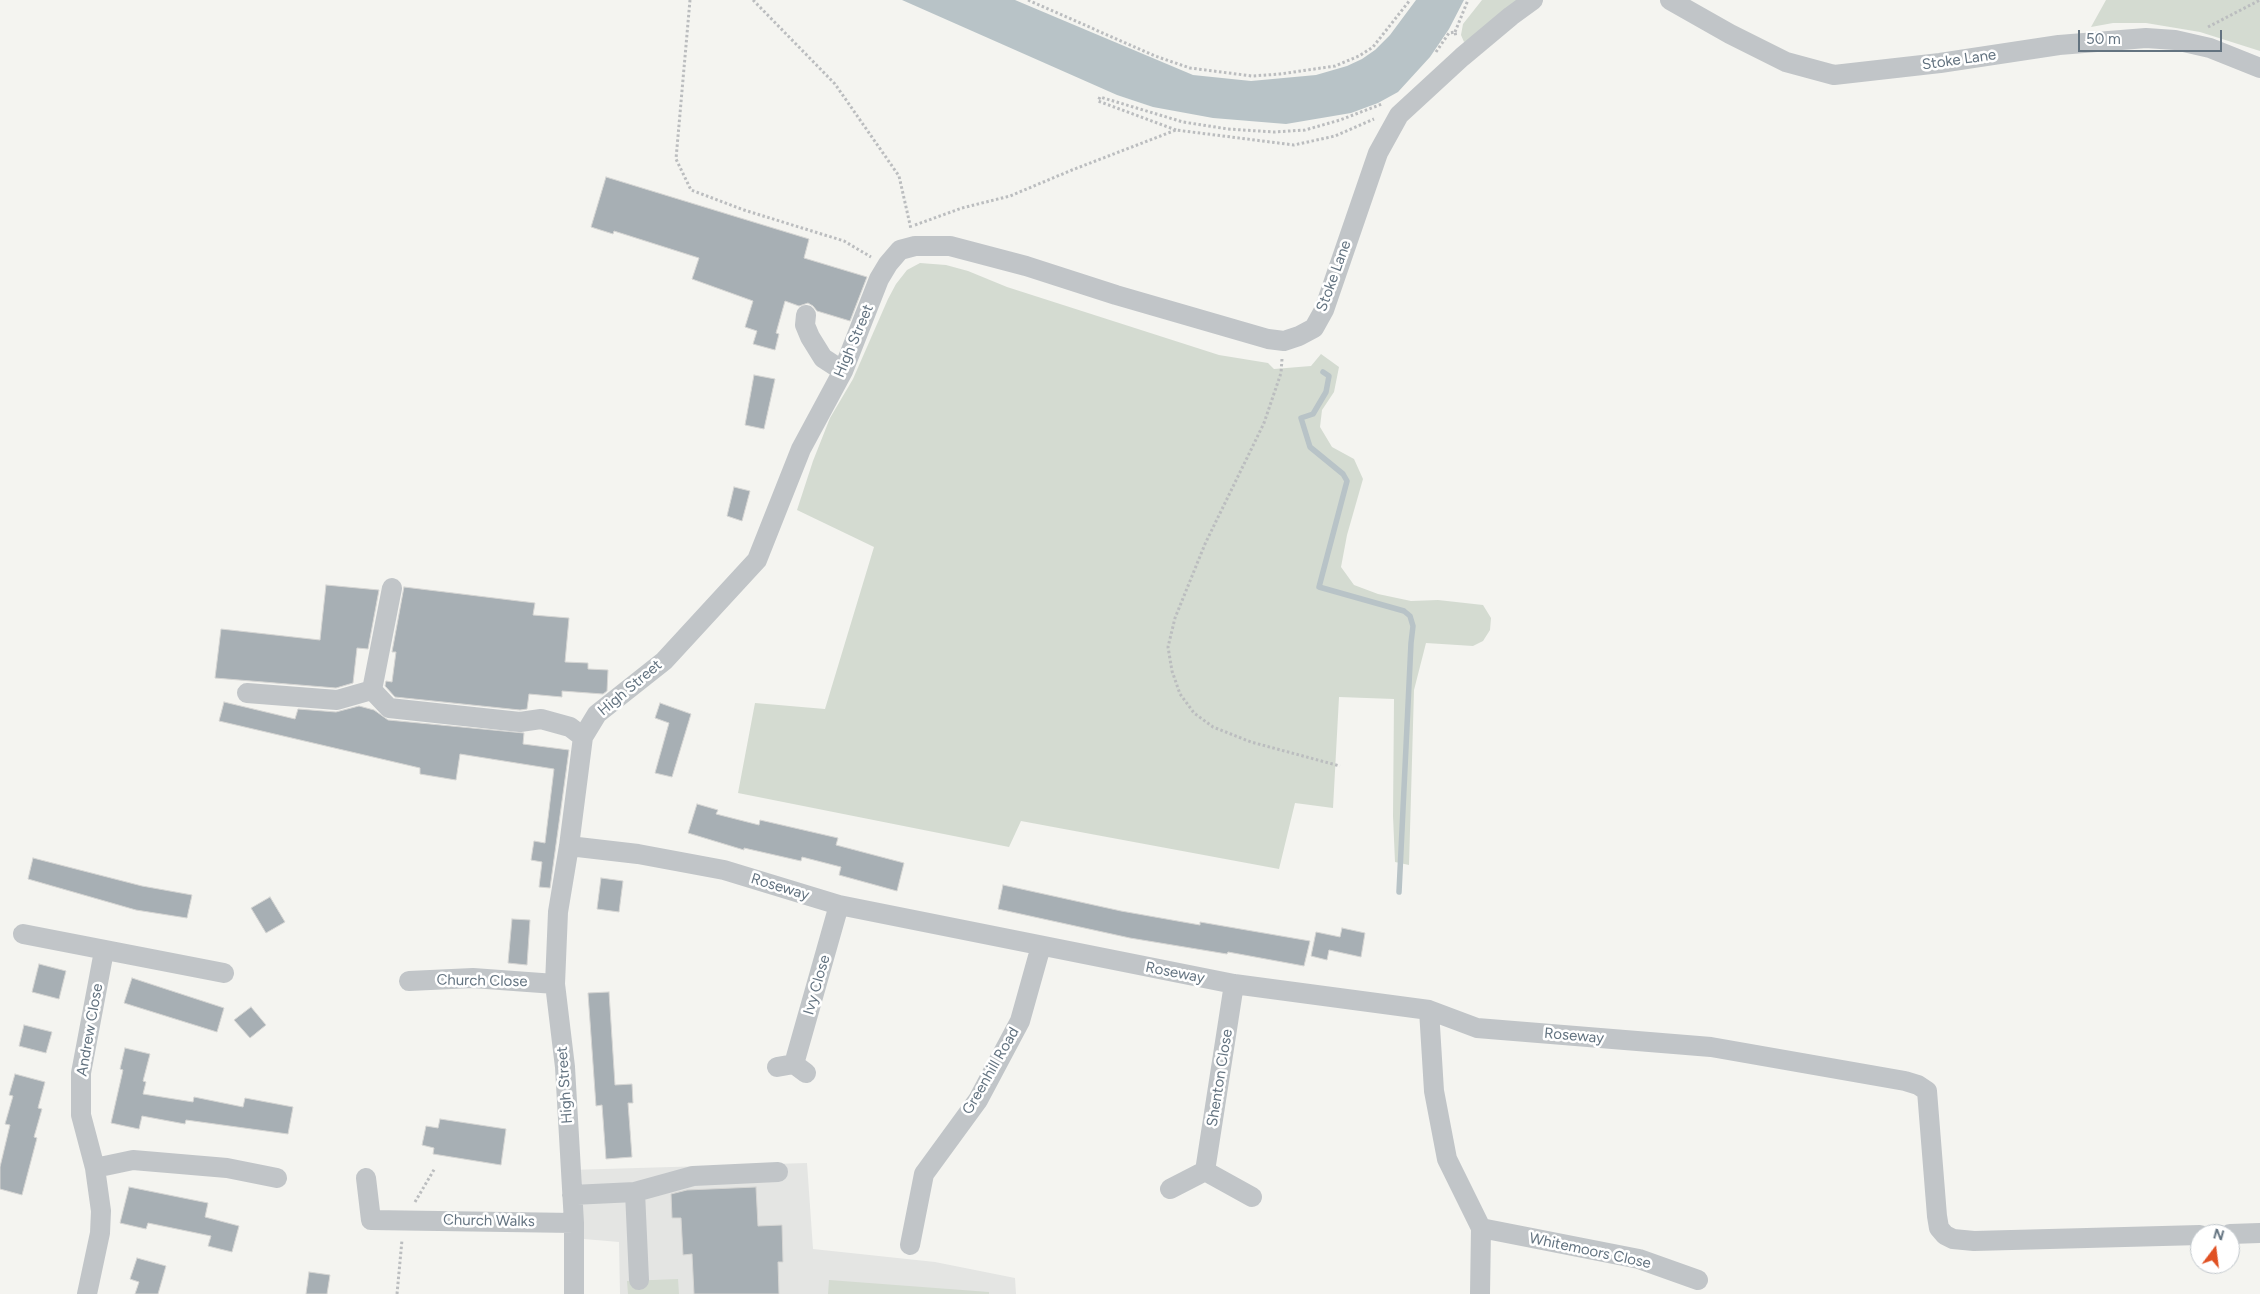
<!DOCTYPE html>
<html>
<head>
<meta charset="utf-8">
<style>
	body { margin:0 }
	#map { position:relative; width:2260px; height:1294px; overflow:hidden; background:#f4f4f0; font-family:Figtree,sans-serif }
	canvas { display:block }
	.north { position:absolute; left:2190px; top:1224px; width:50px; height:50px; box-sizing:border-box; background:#fff; border:1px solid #c1c7cc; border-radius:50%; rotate:15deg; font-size:14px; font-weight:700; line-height:20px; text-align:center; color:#637380 }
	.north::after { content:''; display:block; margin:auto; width:18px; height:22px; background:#e05123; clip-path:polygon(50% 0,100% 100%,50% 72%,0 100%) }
	.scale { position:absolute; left:2078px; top:30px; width:144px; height:22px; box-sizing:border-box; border:2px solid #637380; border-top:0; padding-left:6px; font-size:15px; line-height:18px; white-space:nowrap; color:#637380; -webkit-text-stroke:4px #fff; paint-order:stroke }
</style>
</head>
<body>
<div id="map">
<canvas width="2260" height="1294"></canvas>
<div class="north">N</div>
<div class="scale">50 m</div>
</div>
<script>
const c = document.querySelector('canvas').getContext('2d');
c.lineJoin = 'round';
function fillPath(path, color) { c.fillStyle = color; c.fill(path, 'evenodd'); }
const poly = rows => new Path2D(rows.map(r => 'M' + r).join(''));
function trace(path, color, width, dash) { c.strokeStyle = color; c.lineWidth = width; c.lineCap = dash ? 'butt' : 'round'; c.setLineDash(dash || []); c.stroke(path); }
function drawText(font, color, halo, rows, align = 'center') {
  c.font = font + ' Figtree,sans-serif'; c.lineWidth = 5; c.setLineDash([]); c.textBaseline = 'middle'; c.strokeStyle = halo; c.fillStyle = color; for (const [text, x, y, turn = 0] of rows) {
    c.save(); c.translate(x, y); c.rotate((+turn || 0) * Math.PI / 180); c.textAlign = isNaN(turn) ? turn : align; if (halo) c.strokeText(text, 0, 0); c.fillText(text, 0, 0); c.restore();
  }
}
fillPath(poly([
	[807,1163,813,1249,935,1262,1015,1278,1016,1294,620,1294,619,1242,572,1238,570,1170]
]), '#e4e5e3');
fillPath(poly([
	[1482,0,1522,0,1478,36,1464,42,1461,35,1463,24],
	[2106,0,2260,0,2260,51,2200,32,2146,23,2113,23,2091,27],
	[920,263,946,265,968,271,1007,287,1219,355,1268,363,1274,369,1311,366,1321,354,1339,367,1334,392,1322,410,1320,427,1332,447,1354,459,1363,479,1347,535,1341,567,1354,585,1378,594,1411,601,1438,600,1483,605,1491,618,1490,630,1483,641,1473,646,1426,643,1414,690,1409,865,1395,862,1393,816,1394,699,1339,697,1333,808,1295,803,1279,869,1021,821,1009,847,738,793,755,703,825,709,874,547,797,510,813,461,830,418,853,379,888,299,896,284,907,270],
	[678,1279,679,1294,628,1294,627,1281],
	[829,1280,989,1292,989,1294,828,1294]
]), '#d4dbd1');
fillPath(poly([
	[902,0,1015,0,1193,75,1251,81,1316,75,1347,66,1362,59,1375,50,1390,35,1416,0,1464,0,1449,29,1430,57,1398,92,1378,103,1351,113,1286,124,1213,118,1153,107,1117,95]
]), '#b8c3c7');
trace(poly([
	[1323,372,1329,376,1326,392,1313,414,1301,418,1310,447,1343,474,1347,481,1319,587,1404,611,1410,616,1413,626,1411,643,1399,892]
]), '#b8c3c7', 5.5);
const building = poly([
	[606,177,809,239,804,258,867,277,850,321,817,311,813,306,808,303,799,306,785,301,776,333,779,334,775,350,753,344,757,331,745,327,753,301,692,279,699,258,614,231,613,234,591,227,606,177],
	[754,375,775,379,764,429,745,425,754,375],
	[734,487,750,491,742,521,727,516,734,487],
	[326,585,379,590,368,649,357,648,353,683,336,688,215,678,221,629,320,640,326,585],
	[404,587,535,603,533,615,569,618,565,662,588,663,588,669,608,670,607,691,603,694,562,691,562,697,529,694,527,709,520,710,395,697,385,686,386,681,392,682,396,652,392,652,404,587],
	[224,702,295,719,298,709,336,712,359,706,374,710,388,720,524,733,523,744,569,750,550,888,539,887,542,862,531,860,534,841,545,843,554,769,460,754,456,780,420,774,420,768,219,721,224,702],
	[660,703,691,714,672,777,655,773,669,723,655,718,660,703],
	[697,804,718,810,716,814,759,825,760,820,838,838,836,845,904,863,897,891,839,875,841,867,802,857,801,861,744,848,744,850,688,833,697,804],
	[33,858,142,886,192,895,187,918,136,910,28,879,33,858],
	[601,878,623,881,619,912,597,909,601,878],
	[1003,885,1121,911,1200,925,1200,922,1310,941,1304,966,1228,952,1227,954,1130,938,998,909,1003,885],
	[270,897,285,922,266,933,251,908,270,897],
	[512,919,530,920,527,965,508,963,512,919],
	[1342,928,1365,933,1361,957,1329,950,1327,960,1311,956,1316,932,1340,937,1342,928],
	[39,964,66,971,59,999,32,992,39,964],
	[132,978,224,1008,217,1032,124,1003,132,978],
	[609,992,615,1085,632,1084,633,1103,628,1103,632,1157,606,1159,602,1105,596,1106,588,993,609,992],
	[251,1007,266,1025,250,1038,234,1020,251,1007],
	[24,1025,52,1032,46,1053,19,1046,24,1025],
	[125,1048,150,1054,143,1081,146,1082,143,1094,193,1102,194,1097,243,1107,245,1098,293,1107,288,1134,186,1120,185,1124,142,1116,139,1129,111,1123,123,1070,120,1069,125,1048],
	[15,1074,45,1082,38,1108,42,1109,34,1137,37,1138,22,1195,0,1189,0,1167,10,1125,5,1124,13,1096,9,1095,15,1074],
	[440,1119,506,1129,501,1165,433,1154,434,1148,422,1145,426,1126,438,1128,440,1119],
	[129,1187,208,1203,205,1217,239,1226,232,1252,208,1246,211,1236,148,1223,146,1229,120,1223,129,1187],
	[756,1187,758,1226,782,1225,783,1262,778,1262,779,1294,694,1294,692,1254,683,1255,681,1218,672,1218,671,1194,687,1190,756,1187],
	[137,1258,166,1266,158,1294,135,1294,139,1282,130,1279,137,1258],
	[309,1272,330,1275,327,1294,306,1294,309,1272]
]);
fillPath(building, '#a7afb4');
trace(building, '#d5d5d3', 1);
trace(poly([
	[690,0,676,159,691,190,744,210,844,241,871,257],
	[753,0,835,84,899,176,911,229],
	[1028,0,1155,56,1190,68,1252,76,1280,74,1335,66,1359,56,1373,47,1410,0],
	[2208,27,2260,0],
	[1455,32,1468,0],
	[1436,52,1449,33,1455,32,1456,37],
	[1176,130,1098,101,1100,97,1183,122,1228,129,1274,132,1305,130,1340,120,1382,104],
	[915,225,962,208,1010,196,1072,170,1176,130,1294,145,1335,136,1374,119],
	[1282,359,1281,373,1264,423,1205,544,1175,618,1168,647,1172,671,1180,694,1194,713,1213,727,1251,742,1340,766],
	[415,1202,435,1168],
	[397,1294,402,1240]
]), '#bbbdbf', 3, [2.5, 2.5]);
trace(poly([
	[1670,0,1730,34,1786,62,1834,75,1940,63,2059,45,2146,38,2175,40,2210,48,2260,68],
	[806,315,805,325,810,337,823,358,843,371],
	[372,690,392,588],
	[247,693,337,700,372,690,389,708,520,722,541,719,570,727,583,737],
	[569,846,638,854,724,870,839,905,1234,984,1429,1010,1477,1028,1711,1047,1905,1081,1918,1085,1927,1091,1937,1216,1939,1228,1945,1235,1953,1239,1974,1241,2200,1235],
	[23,934,224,973],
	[409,981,473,978,555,984],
	[1429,1010,1434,1091,1447,1159,1481,1228,1480,1294],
	[794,1064,839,905],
	[777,1067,794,1064,806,1073],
	[95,1168,133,1160,227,1168,277,1178],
	[1205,1171,1234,984],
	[366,1178,371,1220,574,1223],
	[1170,1189,1205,1171,1252,1197],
	[635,1192,639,1280],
	[572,1195,635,1192,693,1176,778,1172],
	[1481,1228,1639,1259,1698,1280],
	[2230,1234,2260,1233],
	[910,1245,924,1174,978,1100,1020,1021,1041,946],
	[87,1294,100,1233,101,1211,95,1168,81,1115,81,1073,104,951],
	[574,1294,574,1223,565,1067,555,984,558,912,569,846,583,737,597,714,664,661,757,560,801,449,843,371,879,279,888,264,900,250,915,246,950,246,1026,266,1116,295,1268,339,1284,341,1299,336,1314,328,1324,310,1378,153,1399,115,1462,57,1511,16,1533,0]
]), '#c1c5c8', 20);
drawText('15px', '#637380', '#fff', [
	["Stoke Lane",1959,60,-8],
	["Stoke Lane",1334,276,-70],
	["High Street",854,341,-67],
	["High Street",630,688,-40],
	["Roseway",780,887,17],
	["Roseway",1175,973,11],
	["Church Close",482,981,1],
	["Ivy Close",817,985,-74],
	["Andrew Close",90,1030,-80],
	["Roseway",1574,1036,5],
	["Greenhill Road",991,1071,-60],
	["Shenton Close",1220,1078,-81],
	["High Street",565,1085,-94],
	["Church Walks",489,1221,1],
	["Whitemoors Close",1590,1251,12]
]);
</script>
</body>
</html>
